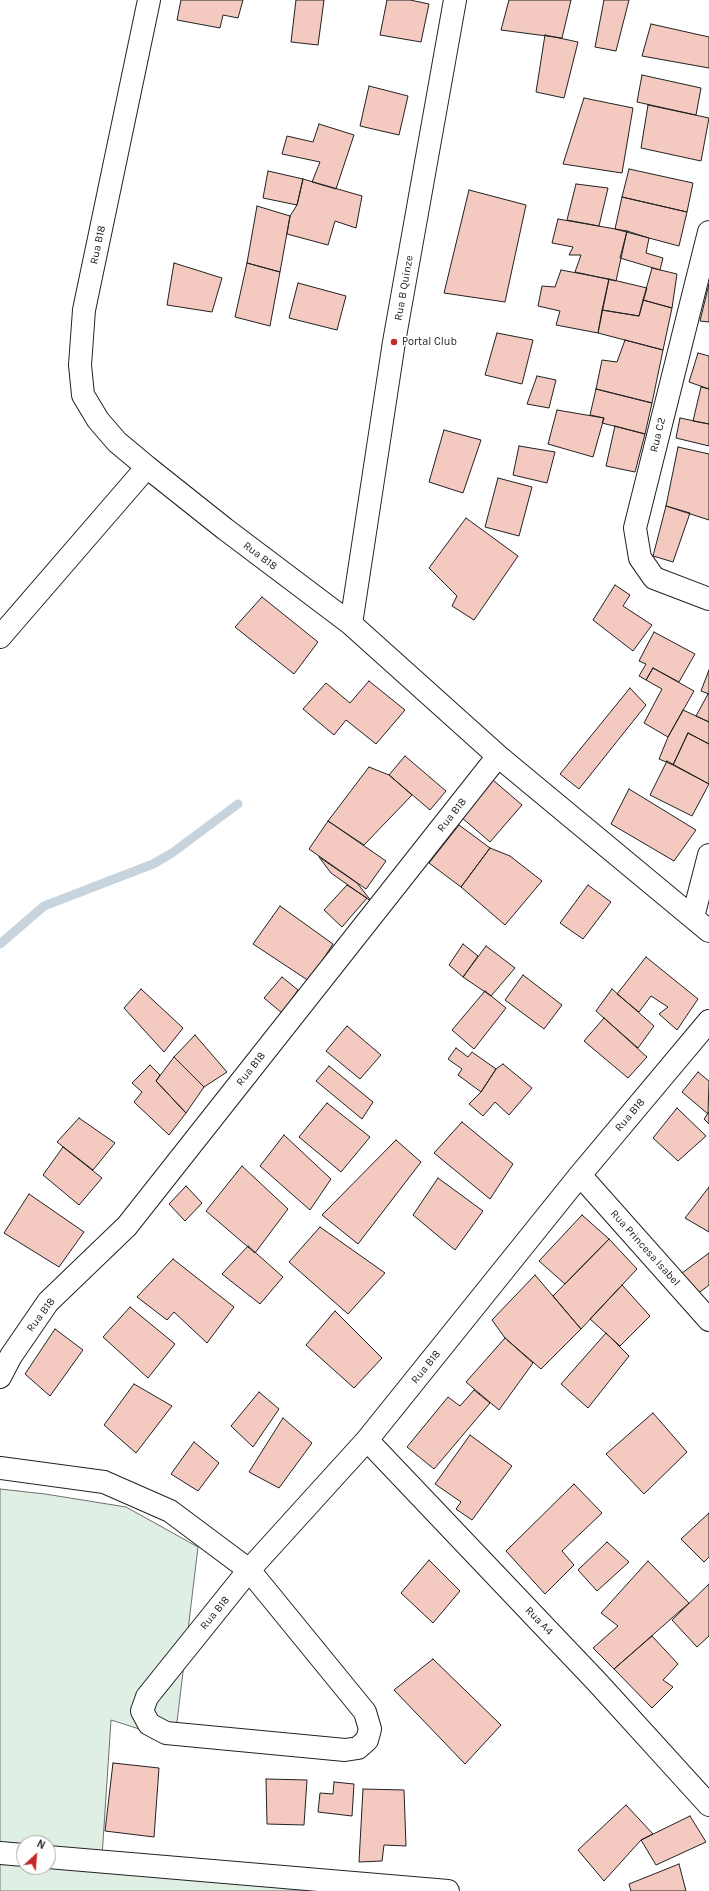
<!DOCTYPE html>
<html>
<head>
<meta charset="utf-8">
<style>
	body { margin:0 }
	#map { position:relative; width:709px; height:1891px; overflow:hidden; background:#fff; font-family:Karla,sans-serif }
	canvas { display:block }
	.north { position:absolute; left:16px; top:1835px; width:40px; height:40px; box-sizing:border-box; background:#fff; border:1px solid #a7a7a7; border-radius:50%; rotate:26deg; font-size:11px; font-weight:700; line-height:16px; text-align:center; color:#222 }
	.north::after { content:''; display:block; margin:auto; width:14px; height:18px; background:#c62828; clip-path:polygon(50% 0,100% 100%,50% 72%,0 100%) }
</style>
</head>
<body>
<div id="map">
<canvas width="709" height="1891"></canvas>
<div class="north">N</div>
</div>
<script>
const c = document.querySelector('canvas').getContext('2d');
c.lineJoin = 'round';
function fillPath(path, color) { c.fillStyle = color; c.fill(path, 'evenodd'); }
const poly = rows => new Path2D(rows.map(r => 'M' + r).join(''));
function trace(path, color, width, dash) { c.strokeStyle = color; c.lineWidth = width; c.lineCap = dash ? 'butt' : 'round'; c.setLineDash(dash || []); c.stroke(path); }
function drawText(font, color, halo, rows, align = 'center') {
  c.font = font + ' Karla,sans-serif'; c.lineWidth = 3; c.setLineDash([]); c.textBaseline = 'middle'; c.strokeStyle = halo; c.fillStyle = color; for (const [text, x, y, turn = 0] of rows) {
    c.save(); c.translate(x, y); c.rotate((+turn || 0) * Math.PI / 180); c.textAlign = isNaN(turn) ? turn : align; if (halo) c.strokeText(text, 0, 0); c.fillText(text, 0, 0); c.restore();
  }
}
const green = poly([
	[0,1489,45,1494,126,1507,198,1547,177,1722,158,1735,111,1720,102,1857,369,1891,0,1891,0,1489],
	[24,1843,48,1843,48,1867,24,1867,24,1843]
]);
fillPath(green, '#e0efe3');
trace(green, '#6f6f6f', 1);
trace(poly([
	[0,944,44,906,153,864,172,853,238,804]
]), '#c7d3dd', 9);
const building = poly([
	[181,0,243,0,238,18,223,15,220,28,177,20,181,0],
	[296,0,324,0,318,45,291,42,296,0],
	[387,0,410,0,429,4,421,42,380,35,387,0],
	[509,0,571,0,562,38,501,30,509,0],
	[604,0,629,0,616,51,595,47,604,0],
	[651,24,709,37,709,68,642,56,651,24],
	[545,35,578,42,564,98,536,92,545,35],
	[642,75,701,88,696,115,637,102,642,75],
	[369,86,408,96,399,135,360,126,369,86],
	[584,98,633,108,622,173,563,164,584,98],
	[648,105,709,118,701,161,641,148,648,105],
	[319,124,354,135,336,189,312,182,320,162,282,154,287,136,313,142,319,124],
	[629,169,693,183,687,212,622,197,629,169],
	[268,171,303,179,297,205,263,198,268,171],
	[303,179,362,196,356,228,335,221,328,245,287,234,290,216,297,205,303,179],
	[576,184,608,188,599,226,567,220,576,184],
	[469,190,526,205,505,302,444,293,469,190],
	[622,197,687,212,679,246,615,229,622,197],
	[257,206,290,216,280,272,247,263,257,206],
	[558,219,627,231,616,281,575,272,581,255,569,255,573,247,552,243,558,219],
	[627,231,649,238,646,253,663,258,660,270,620,258,627,231],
	[174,263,222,278,212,312,167,305,174,263],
	[247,263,280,272,270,326,235,317,247,263],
	[652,268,677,274,672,308,643,300,652,268],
	[561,270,609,279,598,333,556,325,560,311,538,306,542,286,555,287,561,270],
	[609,279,647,288,639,316,602,310,609,279],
	[298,283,346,296,337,330,289,318,298,283],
	[709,284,709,322,700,321,709,284],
	[643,300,672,308,663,350,598,333,602,310,639,316,643,300],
	[497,333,533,340,522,384,485,375,497,333],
	[625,340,663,350,652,403,596,389,602,360,617,362,625,340],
	[698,353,709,356,709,389,689,382,698,353],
	[537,376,556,380,549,408,527,404,537,376],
	[701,387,709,389,709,424,693,421,701,387],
	[596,389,652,403,645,434,602,423,604,418,590,415,596,389],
	[557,410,604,418,593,457,548,444,557,410],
	[680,418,709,424,709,446,676,438,680,418],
	[615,426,645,434,635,472,606,466,615,426],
	[444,430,481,440,463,493,429,482,444,430],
	[519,446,555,452,547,483,513,475,519,446],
	[678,447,709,454,709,520,666,506,678,447],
	[498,478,532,487,519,536,485,527,498,478],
	[666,506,690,513,673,562,653,556,666,506],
	[466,518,518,556,474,620,452,606,457,596,429,568,466,518],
	[615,585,630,595,623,606,652,625,633,651,593,620,615,585],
	[262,597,318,642,294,674,235,627,262,597],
	[654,632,695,654,679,682,653,668,646,680,639,676,646,664,639,661,654,632],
	[653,668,694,691,668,737,644,723,662,689,646,680,653,668],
	[709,670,709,694,701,691,709,670],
	[369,681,405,710,376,744,346,720,334,735,303,709,326,683,350,703,369,681],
	[630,688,646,705,579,789,560,774,630,688],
	[708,694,709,694,709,722,696,716,708,694],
	[683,710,709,722,709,744,688,733,673,765,659,759,668,737,683,710],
	[688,733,709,744,709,784,673,765,688,733],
	[405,756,446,791,430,810,389,775,405,756],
	[667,761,709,784,692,816,650,795,667,761],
	[369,767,389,775,412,795,364,845,328,821,369,767],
	[493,780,522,805,490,842,461,817,493,780],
	[629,789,696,830,674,861,611,824,629,789],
	[328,821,386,861,366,889,309,849,328,821],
	[459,825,490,848,461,887,429,863,459,825],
	[490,848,510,856,542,881,505,925,461,887,490,848],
	[319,857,357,883,372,902,331,873,319,857],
	[347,885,367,898,342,927,324,910,347,885],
	[588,885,611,902,583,939,560,923,588,885],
	[280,906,333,944,309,981,253,944,280,906],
	[463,944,478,956,463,977,449,965,463,944],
	[486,946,515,968,491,996,463,977,486,946],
	[646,957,698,999,677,1030,659,1014,668,1007,651,996,639,1012,617,994,646,957],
	[523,975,562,1005,544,1029,505,1000,523,975],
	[282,977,298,990,282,1013,264,998,282,977],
	[141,989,183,1028,164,1052,124,1008,141,989],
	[612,989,654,1026,638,1048,596,1011,612,989],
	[485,991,506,1008,474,1049,452,1030,485,991],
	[604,1018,647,1057,628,1078,584,1041,604,1018],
	[347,1026,381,1055,360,1079,326,1051,347,1026],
	[195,1035,227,1072,204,1087,174,1057,195,1035],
	[456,1048,468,1057,472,1052,496,1069,481,1092,458,1075,462,1069,448,1059,456,1048],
	[174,1057,204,1087,186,1113,156,1081,174,1057],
	[503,1064,532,1088,509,1115,495,1102,483,1116,469,1104,481,1092,496,1069,503,1064],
	[150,1065,160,1075,156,1081,186,1113,169,1135,134,1102,142,1092,132,1083,150,1065],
	[329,1066,373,1102,362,1119,316,1081,329,1066],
	[698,1072,709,1081,708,1114,682,1092,698,1072],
	[327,1103,370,1137,341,1172,299,1137,327,1103],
	[677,1108,706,1136,678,1161,653,1138,677,1108],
	[709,1112,709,1124,704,1119,709,1112],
	[79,1118,115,1143,93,1170,57,1142,79,1118],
	[462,1122,513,1164,490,1199,434,1153,462,1122],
	[284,1135,331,1179,310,1210,260,1166,284,1135],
	[396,1140,421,1162,358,1244,322,1215,396,1140],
	[63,1147,102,1178,79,1205,43,1175,63,1147],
	[242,1166,288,1209,255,1253,206,1211,242,1166],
	[438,1178,483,1211,455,1250,413,1215,438,1178],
	[186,1186,202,1203,185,1221,169,1204,186,1186],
	[709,1187,709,1232,685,1218,709,1187],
	[29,1194,84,1232,59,1267,4,1233,29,1194],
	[582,1215,609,1239,565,1284,539,1261,582,1215],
	[320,1227,385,1273,348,1314,289,1262,320,1227],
	[609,1239,637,1269,581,1329,553,1296,609,1239],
	[248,1246,283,1277,260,1304,222,1274,248,1246],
	[709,1253,709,1285,696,1295,682,1273,709,1253],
	[173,1259,234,1307,207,1343,174,1312,167,1320,137,1297,173,1259],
	[535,1275,581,1329,541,1369,505,1338,492,1320,535,1275],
	[622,1285,650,1316,620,1346,590,1319,622,1285],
	[130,1307,175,1344,148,1378,103,1337,130,1307],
	[335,1311,382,1358,354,1388,306,1345,335,1311],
	[55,1329,83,1350,50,1396,25,1374,55,1329],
	[606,1333,629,1356,588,1408,561,1384,606,1333],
	[505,1338,533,1363,499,1410,466,1382,505,1338],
	[134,1384,172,1406,136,1453,104,1425,134,1384],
	[474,1390,490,1403,434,1469,407,1447,448,1397,460,1406,474,1390],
	[259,1392,279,1409,253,1447,231,1426,259,1392],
	[653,1413,687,1452,644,1494,606,1454,653,1413],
	[283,1418,312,1443,279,1488,249,1472,283,1418],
	[470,1435,512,1466,472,1520,456,1509,461,1502,435,1484,470,1435],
	[194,1442,219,1463,198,1491,171,1474,194,1442],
	[574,1484,602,1513,562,1551,574,1565,545,1594,506,1551,574,1484],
	[709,1513,709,1557,704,1562,681,1539,709,1513],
	[607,1542,629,1562,597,1591,578,1570,607,1542],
	[429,1560,460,1591,433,1623,401,1593,429,1560],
	[648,1561,689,1603,614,1669,593,1648,618,1626,601,1613,648,1561],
	[709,1584,709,1636,697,1647,672,1620,709,1584],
	[652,1636,678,1664,663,1680,673,1687,652,1708,614,1669,652,1636],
	[433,1659,501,1725,465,1764,394,1690,433,1659],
	[113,1763,159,1768,154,1837,105,1831,113,1763],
	[266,1779,307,1780,304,1825,267,1824,266,1779],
	[334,1782,354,1784,352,1816,318,1812,320,1793,333,1794,334,1782],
	[363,1789,404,1790,406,1846,384,1845,382,1861,359,1862,363,1789],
	[626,1805,653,1834,641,1840,604,1881,578,1850,626,1805],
	[690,1816,706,1842,656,1865,641,1840,690,1816],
	[679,1864,686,1891,631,1891,629,1884,679,1864]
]);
fillPath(building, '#f3c9c0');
trace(building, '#222', 1);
const minor = poly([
	[149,0,84,310,80,365,83,395,98,420,117,442,147,467,225,529,351,624,498,756,709,931],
	[709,232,635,528,640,558,654,578,709,599],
	[351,624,394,342,455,0],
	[0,637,147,467],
	[693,917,709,855],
	[580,1175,709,1320],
	[0,1377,11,1356,48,1302,127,1226,498,756],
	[367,1440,598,1683,709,1805],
	[0,1468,104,1482,170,1511,249,1570,365,1712,370,1729,367,1740,358,1748,345,1750,166,1733,149,1724,142,1711,147,1697,249,1570,367,1440,580,1175,709,1021],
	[0,1853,24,1855],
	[48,1857,448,1891]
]);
trace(minor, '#222', 24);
trace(minor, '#fff', 22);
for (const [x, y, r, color] of [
	[394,342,4,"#c62828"]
]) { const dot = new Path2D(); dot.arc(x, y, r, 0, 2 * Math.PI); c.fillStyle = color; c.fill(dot); trace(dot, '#fff', 1.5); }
drawText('11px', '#222', '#fff', [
	["Rua B18",98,245,-78],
	["Rua B Quinze",404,288,-80],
	["Rua C2",658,435,-76],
	["Rua B18",260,556,37],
	["Rua B18",452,815,-52],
	["Rua B18",251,1069,-52],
	["Rua B18",630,1115,-50],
	["Rua Princesa Isabel",645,1248,48],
	["Rua B18",41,1315,-53],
	["Rua B18",426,1367,-51],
	["Rua B18",215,1613,-51],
	["Rua A4",539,1621,46]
]);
drawText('11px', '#222', '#fff', [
	["Portal Club",402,342]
], 'left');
</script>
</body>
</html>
